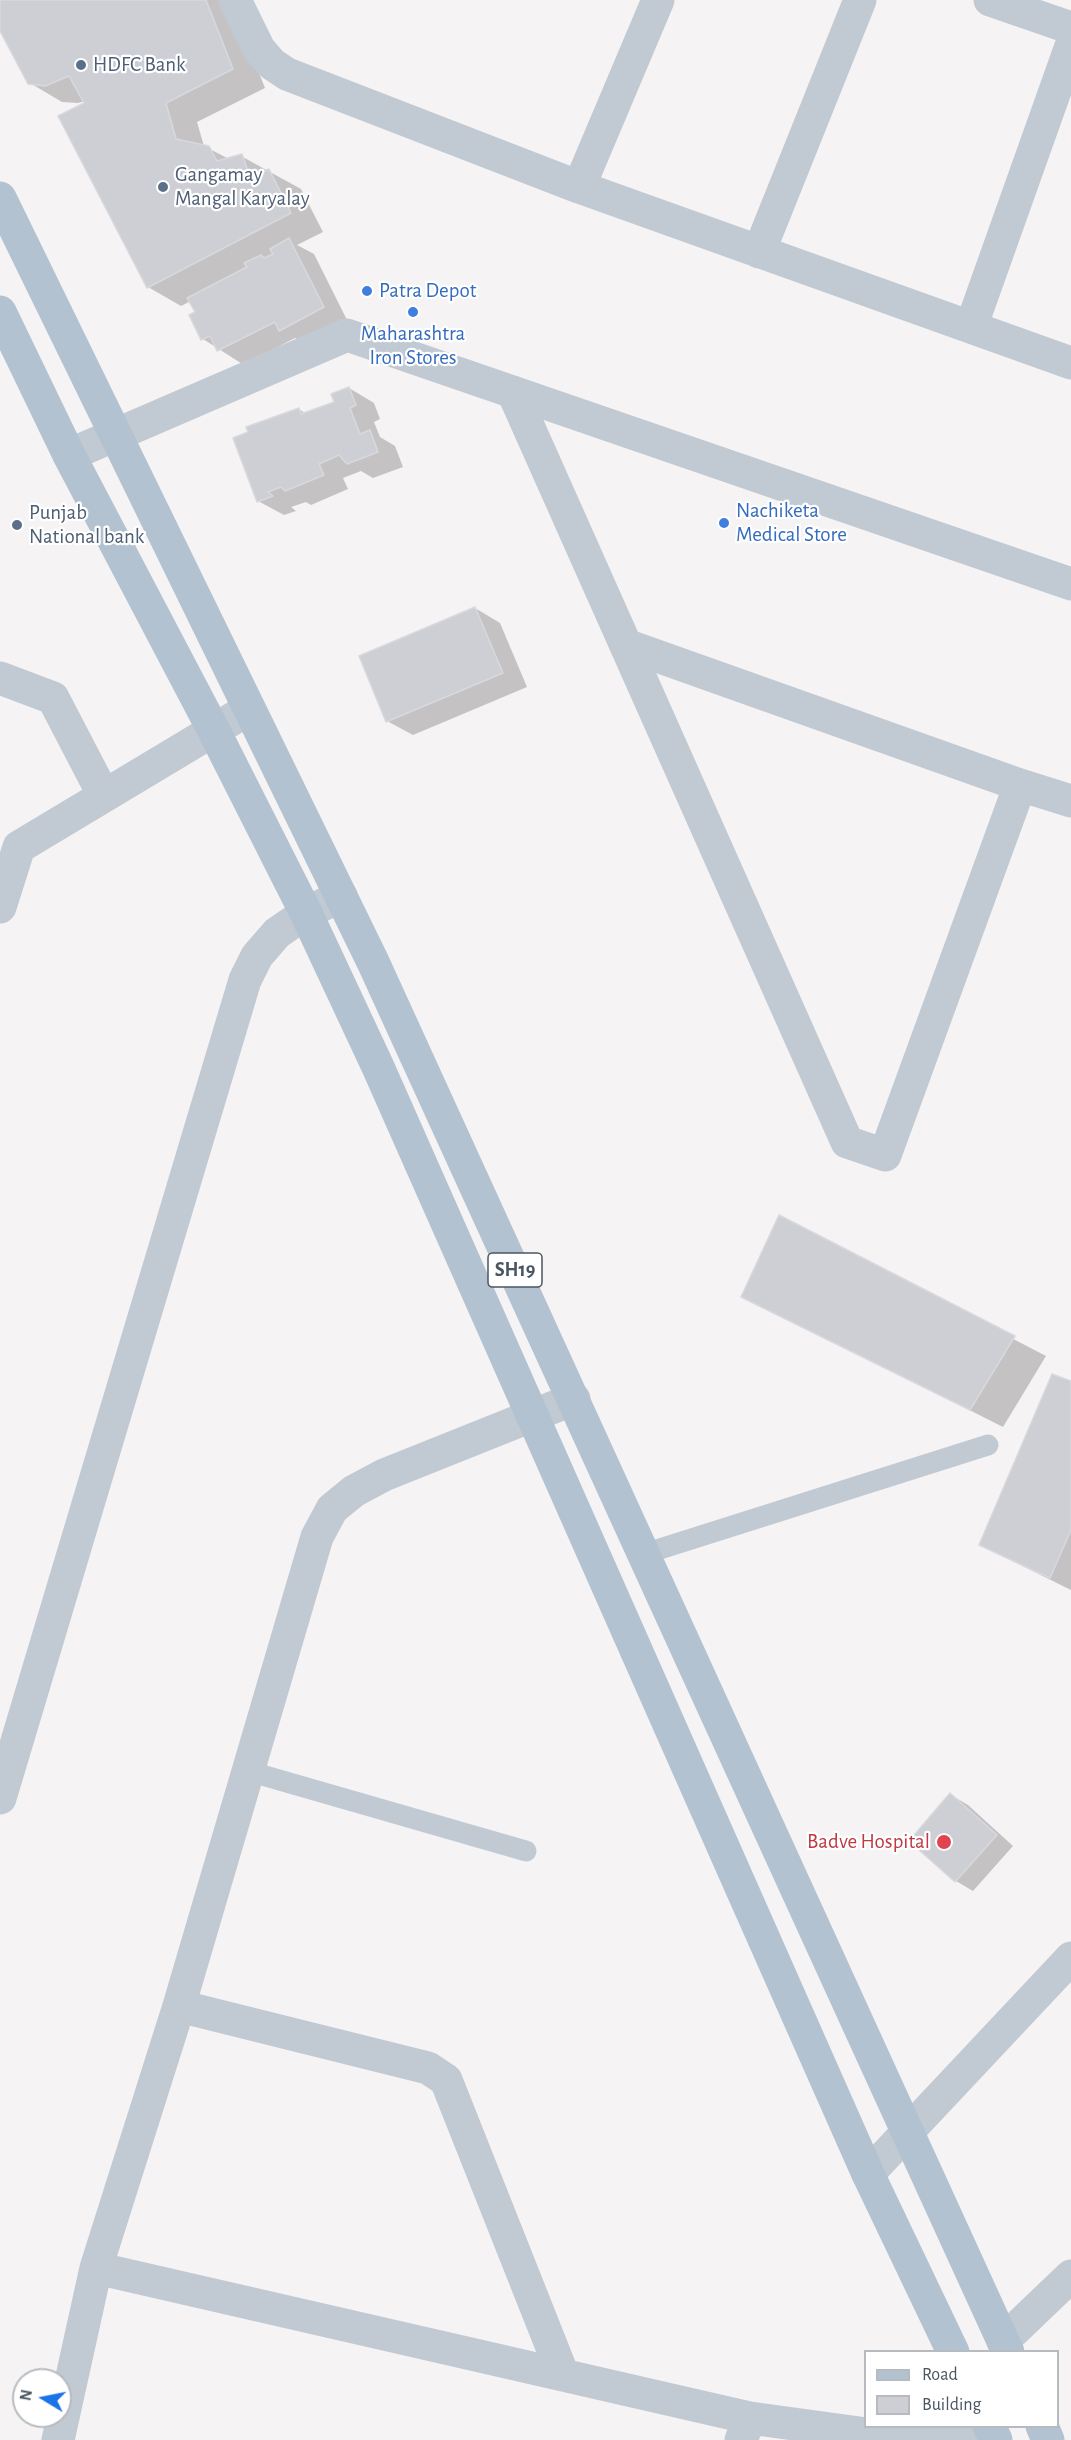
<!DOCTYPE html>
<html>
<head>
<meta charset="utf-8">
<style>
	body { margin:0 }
	#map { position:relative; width:1071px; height:2440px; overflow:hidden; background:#f5f3f3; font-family:"Alegreya Sans",sans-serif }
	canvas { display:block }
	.legend { position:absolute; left:864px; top:2350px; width:195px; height:78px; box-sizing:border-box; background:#fff; border:2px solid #b7bbc0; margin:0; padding:8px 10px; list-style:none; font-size:18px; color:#4a5661 }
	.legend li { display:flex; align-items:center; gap:12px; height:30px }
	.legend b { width:30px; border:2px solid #b7bbc0 }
	.north { position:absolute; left:12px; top:2368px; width:60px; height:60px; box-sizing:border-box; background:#fff; border:2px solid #b7bbc0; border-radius:50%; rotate:280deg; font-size:16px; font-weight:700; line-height:24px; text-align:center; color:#4a5661 }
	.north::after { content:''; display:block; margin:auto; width:21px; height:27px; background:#1a73e8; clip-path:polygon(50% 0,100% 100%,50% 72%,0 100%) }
</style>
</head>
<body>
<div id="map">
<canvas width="1071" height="2440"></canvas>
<ul class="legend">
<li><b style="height:8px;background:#b3c2d1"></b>Road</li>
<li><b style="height:16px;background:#cdcfd5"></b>Building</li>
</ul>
<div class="north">N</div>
</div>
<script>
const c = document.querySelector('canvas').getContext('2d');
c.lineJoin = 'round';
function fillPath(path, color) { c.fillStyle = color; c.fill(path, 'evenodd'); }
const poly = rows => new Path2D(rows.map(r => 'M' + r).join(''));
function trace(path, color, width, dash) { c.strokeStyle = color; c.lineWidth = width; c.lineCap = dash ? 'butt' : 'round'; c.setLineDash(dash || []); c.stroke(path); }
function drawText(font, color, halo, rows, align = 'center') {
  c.font = font + ' "Alegreya Sans",sans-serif'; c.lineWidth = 4.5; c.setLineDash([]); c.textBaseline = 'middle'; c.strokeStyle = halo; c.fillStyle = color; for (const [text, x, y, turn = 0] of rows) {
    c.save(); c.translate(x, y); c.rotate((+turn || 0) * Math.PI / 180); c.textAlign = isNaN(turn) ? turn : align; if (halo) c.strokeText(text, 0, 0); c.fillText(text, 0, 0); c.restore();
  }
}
fillPath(poly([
	[0,0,230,0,265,88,197,122,204,146,229,159,241,156,301,189,323,232,297,245,314,254,348,322,306,344,295,338,244,365,203,339,197,312,191,301,181,306,148,287,60,116,86,104,85,101,78,103,62,102,30,83,0,28],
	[349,388,374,403,380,419,374,422,380,437,395,446,403,467,373,478,361,471,343,478,348,489,311,505,306,502,291,507,296,511,284,515,258,501,299,409,306,414,336,403],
	[475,608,500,623,527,687,413,735,387,721],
	[779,1217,1046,1356,1003,1427,743,1296],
	[1071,1383,1071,1590,980,1545],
	[951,1795,968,1805,1013,1846,973,1891,956,1881,911,1840]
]), '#0003');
const building = poly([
	[0,0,206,0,233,69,166,103,176,139,209,146,217,161,242,154,250,177,269,169,291,213,147,288,58,116,84,103,69,76,45,86,28,84,0,31,0,0],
	[289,238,324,307,279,331,275,322,217,351,210,336,201,340,189,315,195,312,187,298,247,267,244,263,261,255,264,258,273,254,270,249,289,238],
	[349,387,356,405,350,408,360,434,370,430,378,452,347,464,339,455,319,464,324,475,285,491,281,487,268,492,273,496,257,502,233,438,248,432,246,427,299,408,301,414,334,402,331,394,349,387],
	[475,607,503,673,386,722,359,656,475,607],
	[779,1215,1015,1336,970,1410,741,1297,779,1215],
	[1052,1374,1071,1381,1071,1530,1050,1578,979,1545,1052,1374],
	[950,1793,997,1835,955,1882,909,1841,950,1793]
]);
fillPath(building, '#cdcfd5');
trace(building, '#d7d9de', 1.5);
trace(poly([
	[644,1554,988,1445],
	[248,1771,526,1851]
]), '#c1cad2', 21);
trace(poly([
	[235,0,259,49,272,64,287,74,579,187],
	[658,0,579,187,1071,363],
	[990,0,1071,28],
	[759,252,860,0],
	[971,327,1071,46],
	[513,392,847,1142,885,1155,1020,785,1071,801],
	[69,455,347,335,1071,584],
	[626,645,1020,785],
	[0,678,53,698,104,796],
	[0,907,19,847,249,709],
	[0,1798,245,980,257,956,277,933,306,913,341,896],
	[179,2006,428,2068,446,2080,563,2375],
	[868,2174,1071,1958],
	[96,2268,179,2006,317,1537,332,1509,354,1491,384,1475,574,1399],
	[1003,2341,1071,2276],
	[58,2440,96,2268,750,2418],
	[741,2440,750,2418,896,2438,946,2437,974,2426]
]), '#c1cad2', 33);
trace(poly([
	[0,198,373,962,1008,2352],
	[0,312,69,455,213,729,306,913,378,1067,868,2174,953,2352],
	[989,2426,996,2440],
	[1042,2426,1048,2440]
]), '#b3c2d1', 33);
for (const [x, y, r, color] of [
	[81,65,6,"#5c6f8a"],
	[163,187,6,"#5c6f8a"],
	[367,291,6,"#3f7fe0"],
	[413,312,6,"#3f7fe0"],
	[724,523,6,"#3f7fe0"],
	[17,525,6,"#5c6f8a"],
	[944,1842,8,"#e0444e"]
]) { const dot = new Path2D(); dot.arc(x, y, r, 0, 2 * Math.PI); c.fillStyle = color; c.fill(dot); trace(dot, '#fff', 2); }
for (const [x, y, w] of [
	[515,1270,54]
]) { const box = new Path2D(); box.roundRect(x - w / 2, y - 17, w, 34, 4.5); c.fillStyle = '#fff'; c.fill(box); trace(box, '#4a5661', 1.5); }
drawText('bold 20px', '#4a5661', null, [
	["SH19",515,1270]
]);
drawText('21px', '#4e5e75', '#fff', [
	["HDFC Bank",93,65],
	["Gangamay",175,175],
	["Mangal Karyalay",175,199],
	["Punjab",29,513],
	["National bank",29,537]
], 'left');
drawText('21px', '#366cbe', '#fff', [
	["Patra Depot",379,291],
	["Maharashtra",413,334,"center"],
	["Iron Stores",413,358,"center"],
	["Nachiketa",736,511],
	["Medical Store",736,535]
], 'left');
drawText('21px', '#be3a42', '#fff', [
	["Badve Hospital",930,1842]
], 'right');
</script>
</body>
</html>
